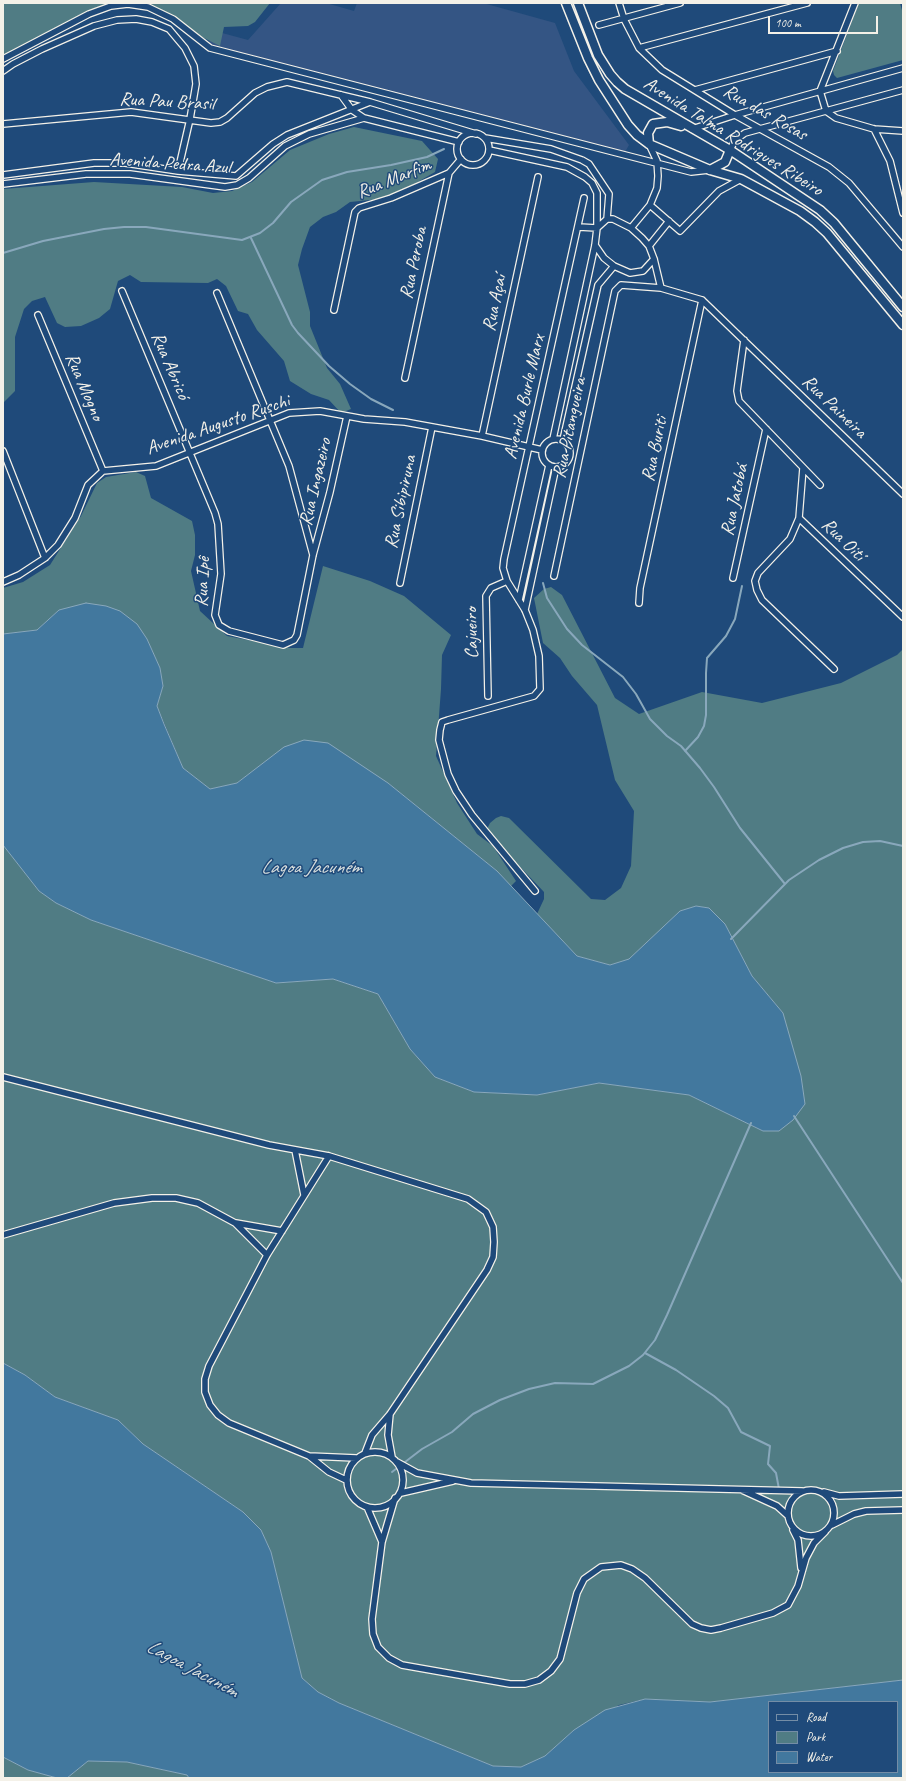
<!DOCTYPE html>
<html>
<head>
<meta charset="utf-8">
<style>
	body { margin:0 }
	#map { position:relative; width:906px; height:1781px; overflow:hidden; background:#1f4a7a; font-family:Caveat,sans-serif }
	canvas { display:block }
	.frame { position:absolute; inset:0; border:4px solid #f4f1e8; pointer-events:none }
	.legend { position:absolute; left:768px; top:1701px; width:130px; height:72px; box-sizing:border-box; background:#1f4a7a; border:1px solid #748da6; margin:0; padding:5px 7px; list-style:none; font-size:12px; color:#f4f1e8 }
	.legend li { display:flex; align-items:center; gap:8px; height:20px }
	.legend b { width:20px; border:1px solid #748da6 }
	.scale { position:absolute; left:768px; top:16px; width:110px; height:18px; box-sizing:border-box; border:2px solid #f4f1e8; border-top:0; padding-left:5px; font-size:12px; line-height:14px; white-space:nowrap; color:#f4f1e8; -webkit-text-stroke:3px #1f4a7a; paint-order:stroke }
</style>
</head>
<body>
<div id="map">
<canvas width="906" height="1781"></canvas>
<div class="frame"></div>
<ul class="legend">
<li><b style="height:5px;background:#1f4a7a"></b>Road</li>
<li><b style="height:11px;background:#507c84"></b>Park</li>
<li><b style="height:11px;background:#42789e"></b>Water</li>
</ul>
<div class="scale">100 m</div>
</div>
<script>
const c = document.querySelector('canvas').getContext('2d');
c.lineJoin = 'round';
function fillPath(path, color) { c.fillStyle = color; c.fill(path, 'evenodd'); }
const poly = rows => new Path2D(rows.map(r => 'M' + r).join(''));
function trace(path, color, width, dash) { c.strokeStyle = color; c.lineWidth = width; c.lineCap = dash ? 'butt' : 'round'; c.setLineDash(dash || []); c.stroke(path); }
function drawText(font, color, halo, rows, align = 'center') {
  c.font = font + ' Caveat,sans-serif'; c.lineWidth = 3; c.setLineDash([]); c.textBaseline = 'middle'; c.strokeStyle = halo; c.fillStyle = color; for (const [text, x, y, turn = 0] of rows) {
    c.save(); c.translate(x, y); c.rotate((+turn || 0) * Math.PI / 180); c.textAlign = isNaN(turn) ? turn : align; if (halo) c.strokeText(text, 0, 0); c.fillText(text, 0, 0); c.restore();
  }
}
fillPath(poly([
	[281,3,326,3,354,11,357,3,483,3,555,23,574,71,629,145,625,152,209,45,211,30,248,40]
]), '#345584');
fillPath(poly([
	[3,3,270,3,255,22,248,26,224,27,220,46,194,33,166,13,130,5,109,10,28,43,3,57],
	[859,3,900,3,903,14,903,60,837,78,834,75,833,71],
	[354,127,422,141,438,159,435,172,390,198,350,202,336,212,323,217,310,227,302,249,298,265,310,312,310,326,327,368,340,384,351,409,341,413,329,400,311,394,290,381,284,361,257,330,248,314,238,311,226,286,217,279,208,283,141,282,130,275,118,281,110,309,99,318,81,326,65,327,57,323,45,297,32,301,24,309,15,337,15,391,3,403,3,189,94,182,182,187,213,193,232,191,252,182,290,150,329,134],
	[136,472,145,476,151,498,192,521,195,535,195,555,191,571,200,611,227,636,290,648,303,648,323,566,370,581,404,596,451,635,442,655,441,689,436,756,457,803,477,834,493,846,516,881,511,886,497,871,388,783,285,747,237,783,210,789,183,768,157,706,163,686,160,668,147,639,137,625,70,608,59,610,37,630,3,634,3,588,23,582,50,565,81,516,97,483,106,477],
	[551,587,562,595,615,698,639,714,702,692,762,703,841,683,897,655,903,649,903,1680,710,1702,645,1699,619,1705,574,1730,545,1756,521,1767,493,1766,339,1703,318,1692,302,1678,271,1552,261,1530,243,1512,143,1444,118,1420,55,1397,25,1375,3,1363,3,845,39,891,56,903,91,920,276,983,333,979,378,994,410,1049,435,1077,474,1092,537,1095,599,1083,689,1095,763,1131,783,1013,752,976,725,924,709,908,696,906,680,911,629,960,610,965,577,956,537,914,544,899,544,892,486,831,490,823,496,818,501,816,509,818,591,899,605,900,621,888,631,866,634,811,615,780,597,705,572,676,560,658,543,643,534,598,544,589],
	[3,1757,28,1770,57,1778,3,1778],
	[88,1761,127,1762,187,1775,189,1778,67,1778]
]), '#507c84');
const water = poly([
	[86,603,106,606,120,611,137,624,147,639,160,668,163,686,157,706,164,724,183,768,210,789,237,783,284,747,304,740,328,743,388,783,497,871,577,956,610,965,629,959,680,911,696,906,709,908,725,924,752,976,783,1013,801,1076,805,1104,793,1120,779,1131,763,1131,689,1095,599,1083,537,1095,474,1092,435,1077,410,1049,378,994,333,979,276,983,91,920,56,903,39,891,3,845,3,634,37,630,59,610,86,603],
	[3,1363,25,1375,55,1397,118,1420,143,1444,243,1512,261,1530,271,1552,302,1678,318,1692,339,1703,493,1766,521,1767,545,1756,574,1730,605,1710,645,1699,710,1702,903,1680,903,1778,189,1778,187,1775,127,1762,88,1761,67,1778,57,1778,28,1770,3,1757,3,1363],
	[769,1702,897,1702,897,1772,769,1772,769,1702]
]);
fillPath(water, '#42789e');
trace(water, '#89a8bc', 1);
trace(poly([
	[251,238,292,325,298,333,329,366,350,384,371,399,393,410],
	[3,253,43,241,104,229,124,227,146,227,242,240,260,233,273,223,291,202,322,180,347,172,391,165,427,157,444,149],
	[543,583,547,598,567,629,582,645,623,677,636,694,650,719,667,736,681,746,700,768,714,787,740,828,785,884],
	[685,751,698,737,704,726,706,715,706,673,707,658,726,636,735,619,742,586],
	[731,939,789,880,819,860,843,848,863,842,880,841,903,846],
	[794,1116,903,1283],
	[645,1353,676,1370,714,1396,728,1408,741,1432,770,1446,768,1464,776,1473,779,1489],
	[392,1472,422,1449,452,1432,473,1414,500,1400,529,1389,555,1383,593,1384,629,1366,643,1355,655,1340,667,1315,751,1123]
]), '#89a8bc', 2);
const street = poly([
	[619,3,624,19,639,48,662,70,735,115,829,167,849,183,903,247],
	[599,25,680,3],
	[639,48,807,3],
	[3,59,89,14,111,6,128,4,148,7,173,19,210,48,691,172,709,170],
	[3,71,13,64,42,49,94,26,117,20,136,19,152,22,169,29,185,48,194,66,196,84,190,119,178,171],
	[695,90,837,51],
	[820,91,826,111,836,118,874,129,903,131],
	[820,91,855,3],
	[341,95,352,110,364,118,459,142],
	[3,124,131,112,211,123,220,122,227,118,255,93,267,87,287,82,370,102],
	[692,129,735,115,903,68],
	[874,129,890,161,903,213],
	'457 149a16 16 0 1 1 32 0a16 16 0 1 1-32 0Z',
	[485,138,551,149,582,160,589,164,609,194,607,219],
	[649,144,657,161,658,176,657,188,650,205,680,231,719,191,741,179],
	[489,150,567,167,585,177,592,183,597,193,597,228,579,227],
	[730,150,735,140,745,133,903,90],
	[3,175,94,163,125,163,178,171,236,176,273,144,287,135,370,102,476,134],
	[3,184,86,174,130,174,225,187,237,185,249,178,285,146,309,134,364,118],
	[631,228,650,205],
	[595,245,604,258,614,266,630,273,643,271,654,259],
	[649,246,669,221],
	[122,291,215,513,218,524,221,574,215,615,219,625,229,631,283,645,294,640,297,635,313,555,330,492,347,416],
	[217,293,289,466,313,555],
	[334,310,355,212,359,208,391,198,449,173],
	[38,315,103,471],
	[744,340,737,391,739,401,820,485],
	[405,378,449,173,461,159],
	[482,436,538,177],
	'542 453a14 14 0 1 1 28 0a14 14 0 1 1-28 0Z',
	[553,439,595,245,597,228,607,219,613,219,631,228,642,238,649,246,654,259,661,288],
	[563,440,598,285,614,266],
	[3,451,45,558],
	[803,468,799,518,903,617],
	[799,518,790,539,758,573,755,581,757,590,762,600,834,669],
	[554,576,615,291,621,285,661,288,702,300,903,494],
	[733,578,766,429],
	[3,582,19,575,45,558,58,545,75,518,88,485,103,471,156,466,289,413,320,411,364,419,405,422,482,436,542,450],
	[400,583,432,427],
	[519,600,549,465],
	[639,603,640,588,702,300],
	[525,610,556,467],
	[488,696,486,596,491,588,507,581],
	[535,891,472,815,456,791,448,774,439,740,440,730,442,722,448,720,534,696,540,689,539,656,533,630,525,610,507,581,503,568,504,559,584,198],
	[3,1077,269,1145,329,1156,468,1199,486,1212,493,1227,494,1242,493,1257,487,1270,390,1414,372,1435,365,1453],
	[295,1150,304,1195],
	[329,1156,267,1255,209,1366,205,1379,205,1392,210,1405,218,1415,229,1423,309,1456,329,1472,346,1480],
	[236,1223,282,1231],
	[3,1235,114,1203,152,1198,176,1198,198,1203,235,1223,267,1255],
	[390,1414,388,1435,392,1457],
	'347 1480a28 28 0 1 1 56 0a28 28 0 1 1-56 0Z',
	[309,1456,356,1458],
	[397,1462,417,1473,471,1483,802,1491],
	'788 1513a23 23 0 1 1 46 0a23 23 0 1 1-46 0Z',
	[742,1490,777,1506,787,1515],
	[824,1492,839,1496,903,1494],
	[401,1493,453,1481],
	[395,1498,382,1542,372,1619,373,1634,378,1647,389,1658,402,1665,510,1684,525,1684,539,1680,551,1671,560,1659,577,1593,584,1579,601,1567,621,1565,632,1569,645,1578,692,1624,701,1628,711,1630,721,1628,773,1613,788,1605,798,1586,806,1558,814,1543,825,1532],
	[367,1507,382,1542],
	[832,1525,854,1514,866,1511,903,1510],
	[793,1530,798,1540,801,1568]
]);
const secondary = poly([
	[566,3,588,58,599,80,628,125,637,135,649,144,710,170,741,179,800,211,815,222,827,233,903,325],
	[578,3,598,55,610,74,617,82,625,89,730,150,820,210,834,223,903,307],
	[649,144,648,133,653,124,667,122,681,126],
	[710,170,725,162,730,150]
]);
trace(street, '#f4f1e8', 8);
trace(secondary, '#f4f1e8', 11);
trace(street, '#1f4a7a', 5.5);
trace(secondary, '#1f4a7a', 8);
drawText('19px', '#f4f1e8', '#1f4a7a', [
	["Rua Pau Brasil",167,102,3],
	["Rua das Rosas",765,113,30],
	["Avenida Talma Rodrigues Ribeiro",733,137,32],
	["Avenida Pedra Azul",170,164,4],
	["Rua Marfim",394,179,-22],
	["Rua Peroba",414,263,-78],
	["Rua Açaí",495,303,-78],
	["Rua Abricó",170,366,67],
	["Rua Mogno",84,387,67],
	["Avenida Burle Marx",525,397,-77],
	["Rua Paineira",834,407,44],
	["Avenida Augusto Ruschi",218,425,-19],
	["Rua Pitangueira",570,428,-78],
	["Rua Buriti",655,449,-78],
	["Rua Ingazeiro",316,482,-77],
	["Rua Jatobá",735,500,-78],
	["Rua Sibipiruna",401,502,-78],
	["Rua Oití",843,540,44],
	["Rua Ipê",203,582,-87],
	["Cajueiro",472,633,-91]
]);
drawText('italic 20px', '#d9dfdd', '#1f4a7a', [
	["Lagoa Jacuném",311,868],
	["Lagoa Jacuném",192,1669,28]
]);
</script>
</body>
</html>
